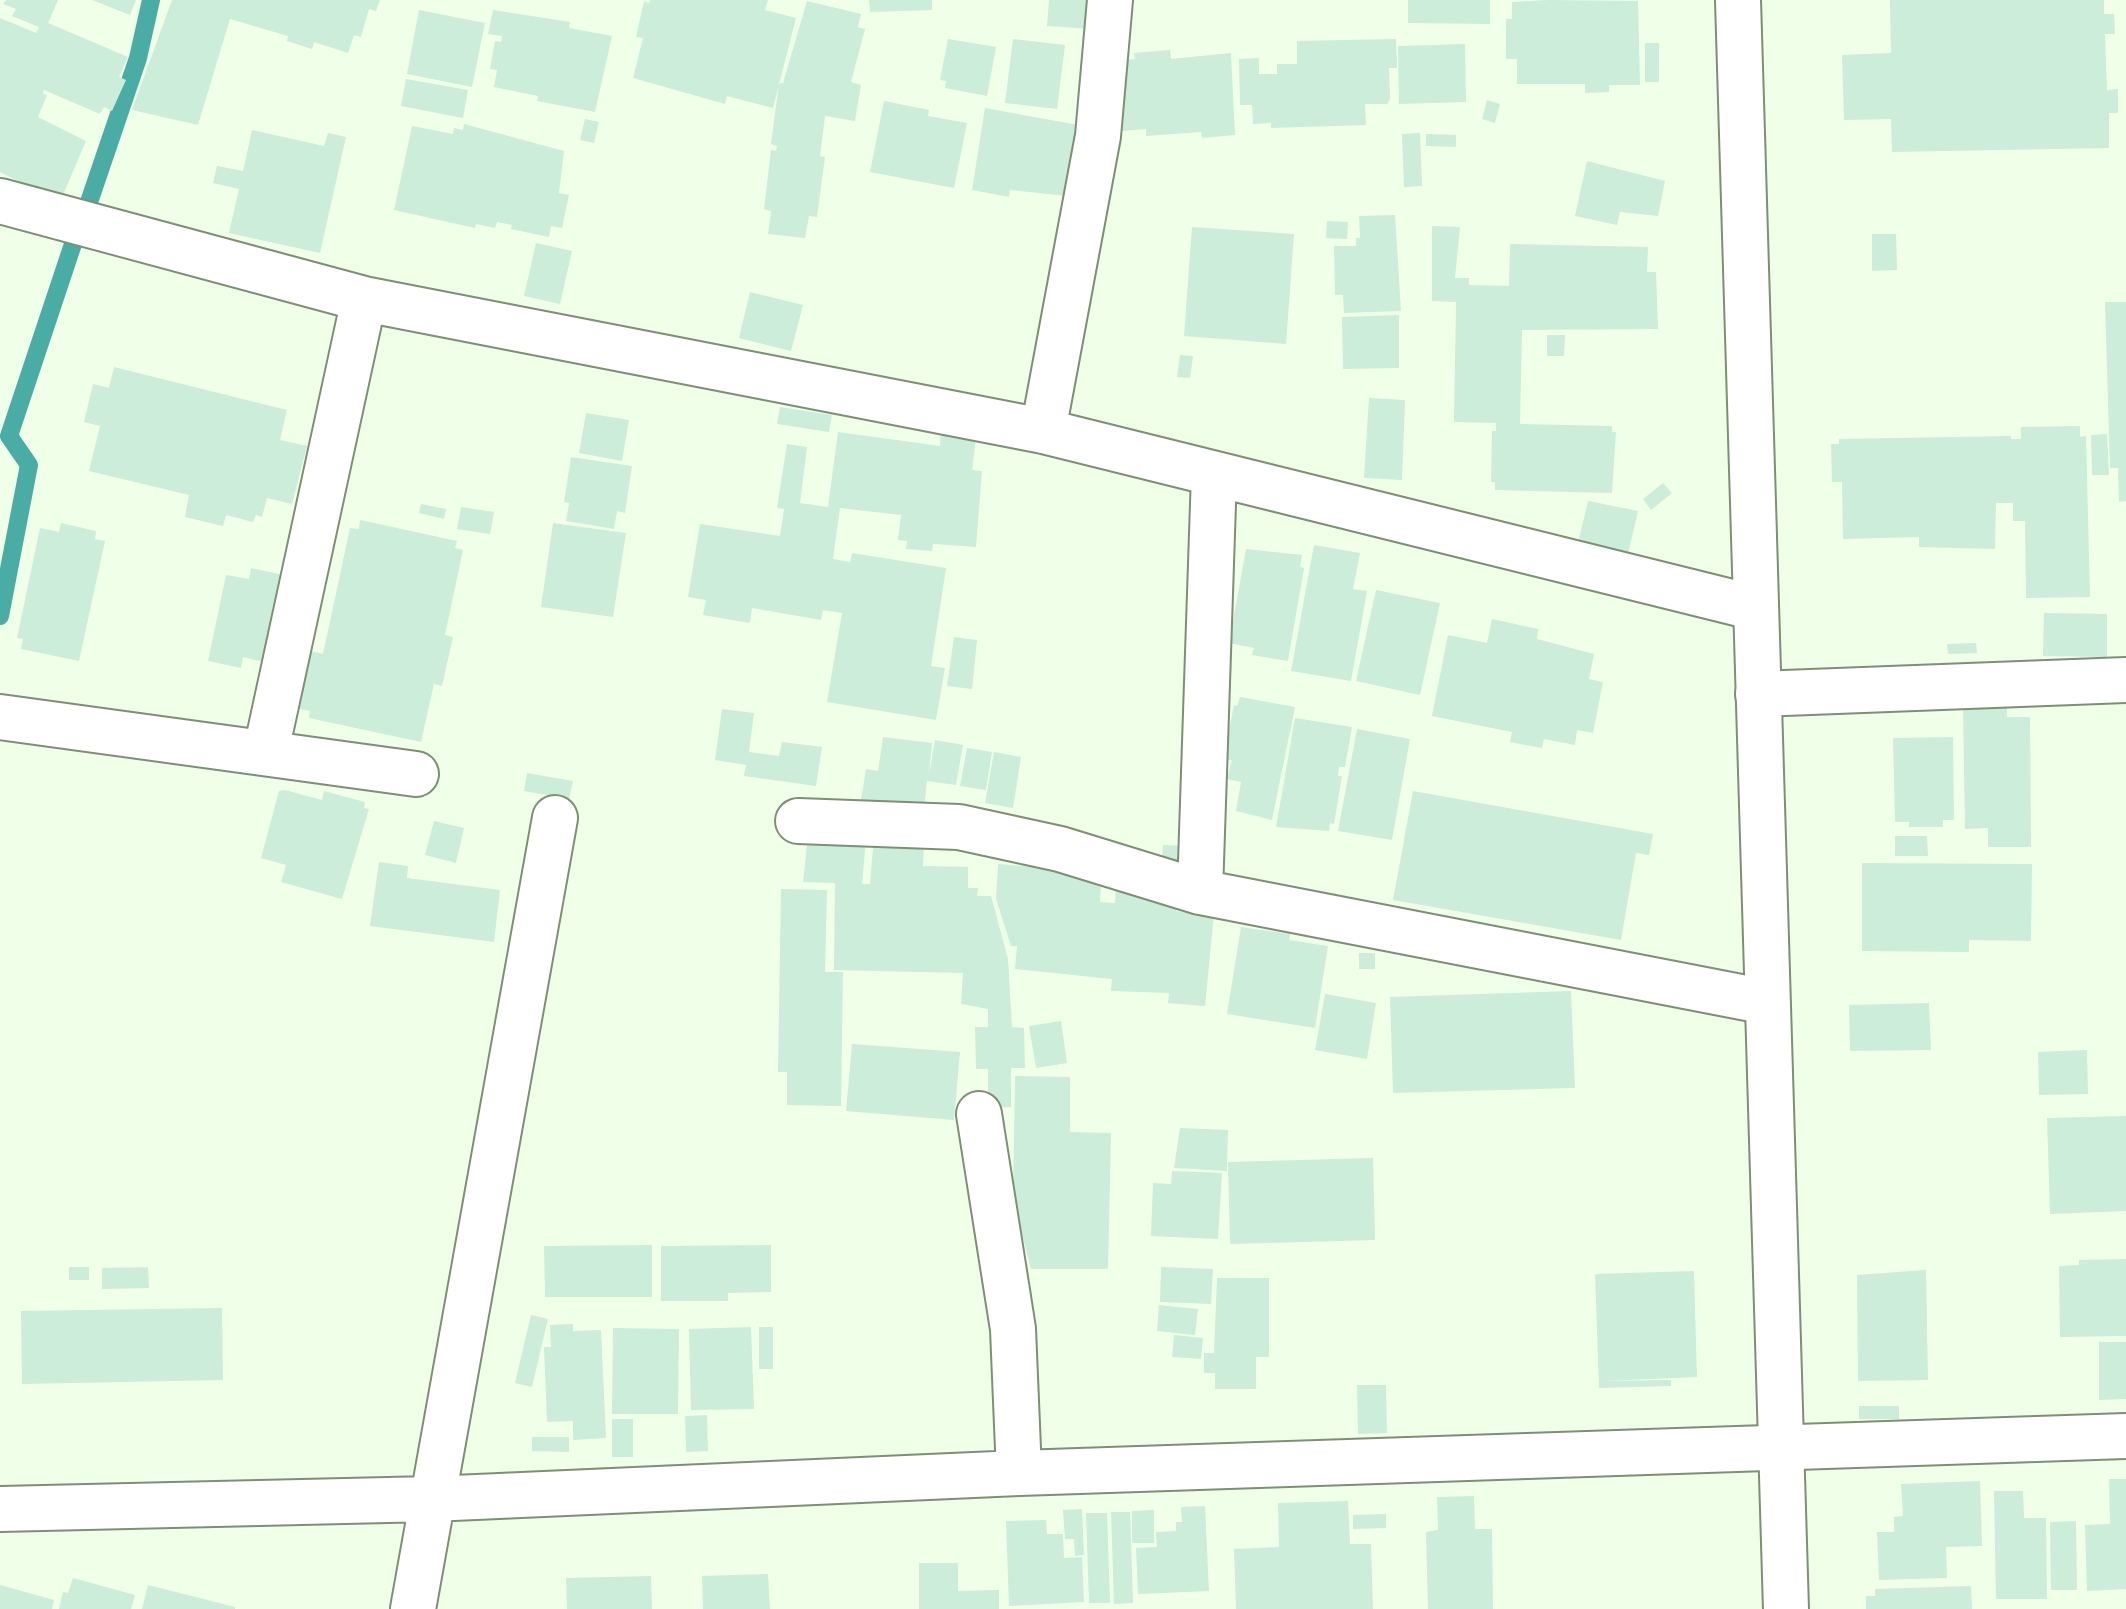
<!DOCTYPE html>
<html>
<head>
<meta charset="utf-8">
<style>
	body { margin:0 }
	canvas { display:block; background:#f0ffe8 }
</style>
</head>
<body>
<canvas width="2126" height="1609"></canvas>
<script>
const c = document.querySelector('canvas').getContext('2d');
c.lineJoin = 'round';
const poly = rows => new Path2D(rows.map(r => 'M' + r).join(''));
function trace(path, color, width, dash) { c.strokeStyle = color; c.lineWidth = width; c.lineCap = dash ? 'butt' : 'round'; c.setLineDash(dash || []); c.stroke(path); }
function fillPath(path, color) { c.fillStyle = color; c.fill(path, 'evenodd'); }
trace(poly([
	[86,211,138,58,151,0],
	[0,616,29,465,9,436,73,244]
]), '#4aada5', 18);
fillPath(poly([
	[6,0,58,0,48,23,128,57,119,77,126,80,112,111,104,107,100,114,44,90,43,94,47,95,38,117,86,141,60,202,0,172,0,18,36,33,39,27,12,16,16,9,3,4],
	[92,0,136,0,130,15],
	[172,0,380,0,376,11,369,9,361,37,354,35,348,53,314,42,312,49,287,41,288,36,230,19,198,125,132,110],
	[650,0,768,0,765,10,796,18,773,108,727,96,725,104,633,78,643,38,636,37,644,1,649,3],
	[869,0,932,0,932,10,870,12],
	[1049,0,1093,0,1091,29,1047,26],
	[1408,0,1490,0,1490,24,1408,23],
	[1549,0,1638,1,1640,85,1609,85,1609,92,1585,93,1585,84,1517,84,1517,59,1506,59,1506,19,1512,19,1512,2],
	[1890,0,2104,0,2104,14,2114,14,2115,34,2105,34,2107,90,2118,89,2118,113,2109,113,2109,148,1892,152,1891,119,1844,120,1842,55,1891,53],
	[807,1,861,14,858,27,865,29,851,82,861,85,855,121,825,116,820,156,825,157,817,217,809,216,805,238,768,234,771,211,764,209,771,150,776,151,777,146,771,144,779,83,783,83],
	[419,10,485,23,472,87,407,74],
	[493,10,570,22,569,28,612,36,595,112,537,101,538,96,494,87,497,70,490,69,495,41,501,42,502,36,488,34],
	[948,39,996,47,987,96,945,88,946,81,940,80],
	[1013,39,1065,45,1057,109,1005,103],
	[1396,39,1397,68,1389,68,1390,99,1387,104,1365,104,1366,125,1271,128,1271,123,1253,124,1252,105,1240,105,1239,59,1259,58,1259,74,1277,74,1277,64,1297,64,1297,41],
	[1645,43,1659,43,1659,82,1645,82],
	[1465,44,1466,102,1399,104,1398,46],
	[1170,50,1171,59,1231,53,1235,135,1202,138,1201,132,1146,136,1146,129,1122,131,1118,85,1127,84,1125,60,1135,59,1134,53],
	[406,79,468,90,463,118,401,106],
	[1487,100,1500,104,1495,123,1482,119],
	[884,101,929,110,928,116,967,123,954,188,870,172],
	[985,108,1078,125,1075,135,1088,137,1066,196,1010,190,1009,197,972,190],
	[585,119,599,122,594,143,580,140],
	[464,124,564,151,559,193,569,195,562,228,551,226,549,237,511,229,512,225,497,222,495,228,476,224,475,228,394,210,412,126,453,134,454,128,463,130],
	[252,130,324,146,328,133,346,137,320,253,229,233,239,189,213,183,217,166,243,171],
	[1420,133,1422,186,1404,187,1402,134],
	[1426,134,1456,135,1456,147,1426,146],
	[1587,161,1665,181,1658,216,1620,212,1617,225,1575,216],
	[1395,215,1401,311,1344,313,1343,295,1335,295,1334,246,1356,246,1356,238,1360,238,1359,216],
	[1327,221,1348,222,1347,239,1326,238],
	[1432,226,1460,227,1455,278,1469,278,1469,285,1509,286,1510,244,1648,247,1647,272,1656,272,1658,329,1522,330,1520,424,1612,426,1612,432,1616,432,1612,493,1495,490,1495,482,1491,482,1492,431,1496,431,1496,423,1454,422,1456,302,1432,301],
	[1192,227,1294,234,1286,344,1184,336],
	[1872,234,1896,234,1897,270,1872,271],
	[536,243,572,251,560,304,524,296],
	[750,292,803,305,791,351,739,338],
	[2105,302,2126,302,2126,501,2119,502,2118,468,2110,468],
	[1399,315,1399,368,1343,369,1342,317],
	[1547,335,1565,335,1564,356,1547,356],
	[1180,355,1193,356,1190,378,1177,377],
	[114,367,287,410,280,440,307,446,292,504,267,498,262,517,256,515,253,522,226,515,223,526,185,517,189,495,89,471,100,426,84,422,93,384,109,388],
	[1369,398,1405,400,1402,480,1364,478],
	[780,407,832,415,829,432,777,424],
	[586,413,629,420,622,461,579,453],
	[941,426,977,430,972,470,982,471,976,547,933,544,932,551,906,549,907,541,898,540,901,515,840,508,833,559,850,562,852,553,946,568,931,666,945,668,936,720,827,702,842,613,823,610,821,620,752,608,750,623,703,615,706,600,688,597,700,524,780,536,784,509,777,508,787,444,807,447,800,503,828,507,838,432,940,446],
	[2080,426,2080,437,2086,436,2090,597,2026,598,2025,521,2013,521,2013,503,1996,503,1995,549,1919,547,1919,537,1843,539,1842,482,1832,482,1831,444,1839,444,1839,439,2011,436,2011,439,2021,439,2021,427],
	[2107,434,2109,475,2092,475,2091,435],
	[571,457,632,466,625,513,617,511,614,529,566,521,569,503,564,502],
	[1663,483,1672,493,1651,510,1643,499],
	[1588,501,1638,511,1628,554,1578,543],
	[421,504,446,509,444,519,419,513],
	[461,507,494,512,490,534,457,529],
	[360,520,457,541,455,548,463,550,445,635,453,637,442,686,434,684,421,742,309,718,310,711,299,709,311,651,323,654,350,528,359,529],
	[61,523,96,531,95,539,105,541,79,661,21,649,23,639,17,638,40,528,59,532],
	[553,523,626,533,613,617,541,607],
	[1314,545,1360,553,1353,589,1367,591,1351,681,1291,671],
	[1246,549,1302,555,1300,567,1304,568,1288,661,1252,655,1254,648,1229,643],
	[251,568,284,575,267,663,243,657,241,668,208,661,226,575,249,579],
	[1376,590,1440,603,1420,695,1356,681],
	[2044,613,2107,614,2107,657,2043,656],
	[1492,619,1538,629,1537,639,1594,654,1589,679,1603,682,1593,733,1577,730,1575,745,1544,739,1542,748,1510,742,1512,732,1432,716,1448,635,1487,643],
	[954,637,977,640,972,689,947,686],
	[1976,643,1977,653,1948,654,1947,644],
	[1240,697,1295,707,1272,820,1236,811,1241,782,1227,779,1232,760,1223,759,1234,705,1237,706],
	[2007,704,2007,717,2030,717,2031,847,1988,847,1988,828,1965,829,1963,705],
	[722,709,754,713,749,752,779,756,782,742,822,747,816,786,744,776,746,765,715,760],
	[1295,718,1352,727,1345,767,1339,767,1338,776,1342,776,1334,824,1330,823,1329,831,1276,827],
	[1357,729,1410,739,1392,840,1338,831],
	[883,737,932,743,929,775,935,740,963,745,956,785,927,781,924,808,861,800,866,769,878,771],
	[1953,737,1954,820,1943,820,1943,827,1909,827,1909,822,1895,822,1893,738],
	[967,748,992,752,986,790,960,786],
	[994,752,1021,757,1013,808,985,803],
	[527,773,573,781,569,799,524,791],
	[285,790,322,800,324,791,365,802,364,808,369,809,342,899,281,882,286,865,261,858,279,791],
	[1413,791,1653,834,1649,855,1636,853,1621,940,1393,900],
	[434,821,464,828,456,863,425,855],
	[808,835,866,840,862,884,870,884,874,836,924,844,923,866,968,867,968,888,978,888,977,896,991,896,1008,959,1012,1027,1024,1028,1025,1068,1011,1068,1011,1107,988,1108,988,1069,976,1069,975,1027,988,1027,988,1009,961,1004,963,973,834,970,835,883,803,882],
	[1895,836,1927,836,1928,856,1895,856],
	[1163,845,1187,846,1186,866,1162,865],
	[379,862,408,866,407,878,500,890,494,942,370,926],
	[1862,863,2032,864,2031,941,1969,940,1969,952,1862,951],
	[998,864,1061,869,1101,882,1100,902,1115,903,1116,887,1176,903,1176,911,1214,914,1205,1006,1168,1003,1169,993,1111,991,1112,979,1015,969,1017,946,1011,946,996,899],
	[781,889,827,890,825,972,843,972,841,1106,787,1105,787,1072,778,1072],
	[1241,927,1290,934,1289,940,1328,946,1315,1028,1227,1014],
	[1359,953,1375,953,1375,969,1359,969],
	[1571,991,1575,1088,1393,1093,1390,997],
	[1325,994,1376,1003,1367,1059,1315,1050],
	[1929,1003,1931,1050,1850,1051,1849,1005],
	[1061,1021,1067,1063,1036,1068,1029,1026],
	[852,1044,960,1052,954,1120,846,1111],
	[2087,1050,2088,1094,2039,1095,2038,1052],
	[1015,1076,1070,1077,1070,1132,1111,1133,1108,1269,1031,1269,1013,1199],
	[2126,1116,2126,1211,2050,1214,2047,1118],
	[1180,1128,1228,1130,1227,1171,1174,1168],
	[1373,1158,1375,1240,1230,1244,1228,1162],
	[1172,1171,1222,1173,1218,1239,1151,1236,1153,1183,1171,1184],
	[652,1245,652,1297,545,1297,544,1246],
	[771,1245,771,1292,728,1293,728,1301,661,1301,661,1246],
	[2126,1259,2126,1336,2060,1337,2059,1266,2079,1265,2079,1260],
	[69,1267,89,1267,89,1280,69,1280],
	[148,1267,149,1288,102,1289,102,1268],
	[1161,1267,1213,1269,1211,1304,1160,1302],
	[1926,1270,1928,1380,1858,1381,1857,1275],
	[1694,1271,1697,1377,1604,1381,1671,1380,1671,1386,1599,1388,1595,1274],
	[1217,1278,1269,1278,1269,1357,1256,1357,1256,1389,1215,1389,1215,1373,1204,1373,1204,1353,1214,1353],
	[1159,1305,1198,1309,1195,1335,1157,1331],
	[222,1308,223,1380,22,1384,21,1311],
	[531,1315,548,1319,532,1387,515,1383],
	[573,1324,573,1331,601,1330,606,1438,573,1440,573,1421,547,1422,544,1347,551,1347,550,1325],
	[751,1327,754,1409,691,1410,689,1329],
	[759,1327,773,1327,773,1369,759,1369],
	[613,1328,679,1329,678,1414,612,1414],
	[1174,1335,1203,1338,1201,1359,1172,1357],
	[2099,1342,2126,1342,2126,1399,2099,1400],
	[1357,1385,1386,1385,1387,1433,1358,1434],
	[1859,1406,1899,1406,1899,1419,1859,1419],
	[707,1415,708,1451,686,1452,685,1416],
	[612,1419,633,1419,633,1457,612,1457],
	[532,1437,569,1437,569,1452,532,1451],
	[2109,1479,2126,1479,2126,1589,2087,1591,2085,1525,2110,1524],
	[1980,1481,1982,1546,1946,1547,1947,1578,1879,1580,1877,1532,1894,1532,1894,1517,1903,1516,1901,1484],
	[1994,1491,2023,1491,2024,1518,2046,1518,2047,1599,1996,1599],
	[1474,1496,1475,1529,1492,1529,1493,1609,1428,1609,1426,1532,1438,1530,1437,1497],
	[1348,1501,1350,1544,1371,1544,1373,1609,1236,1609,1234,1549,1279,1547,1278,1503],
	[1205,1506,1209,1591,1138,1594,1136,1548,1157,1547,1156,1532,1176,1531,1176,1522,1182,1522,1181,1507],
	[1082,1509,1084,1555,1075,1556,1074,1539,1065,1539,1063,1510],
	[1154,1510,1154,1543,1132,1543,1132,1511],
	[1111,1512,1130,1512,1133,1603,1114,1604],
	[1086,1513,1107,1513,1110,1603,1089,1603],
	[1386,1514,1386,1528,1353,1529,1353,1515],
	[1046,1520,1047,1534,1063,1534,1064,1558,1082,1557,1084,1602,1009,1606,1006,1521],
	[2076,1521,2077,1590,2051,1590,2050,1522],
	[919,1563,958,1563,958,1591,999,1590,999,1609,919,1609],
	[768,1574,770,1609,703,1609,702,1576],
	[651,1576,652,1609,567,1609,566,1578],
	[73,1578,135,1595,131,1609,59,1609,63,1592,68,1593],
	[0,1585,54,1600,52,1609,0,1609],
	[148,1585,235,1607,235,1609,142,1609],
	[1971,1586,1972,1609,1866,1609,1866,1596,1875,1596,1875,1589]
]), '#cbedda');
const street = poly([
	[0,201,364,299,1043,431,1756,608],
	[1043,431,1098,136,1110,0],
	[1758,694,2126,680],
	[0,717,416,774],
	[266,751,364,299],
	[798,821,959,827,1060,849,1200,892,1767,1002],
	[1200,892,1214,474],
	[979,1114,1013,1329,1019,1473],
	[0,1509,431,1499,1019,1473,2126,1436],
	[413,1609,555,818]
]);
const secondary = poly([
	[1738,0,1786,1609]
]);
trace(street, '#7e8f75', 48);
trace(secondary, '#7e8f75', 48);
trace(street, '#fff', 44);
trace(secondary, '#fff', 44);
</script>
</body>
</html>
